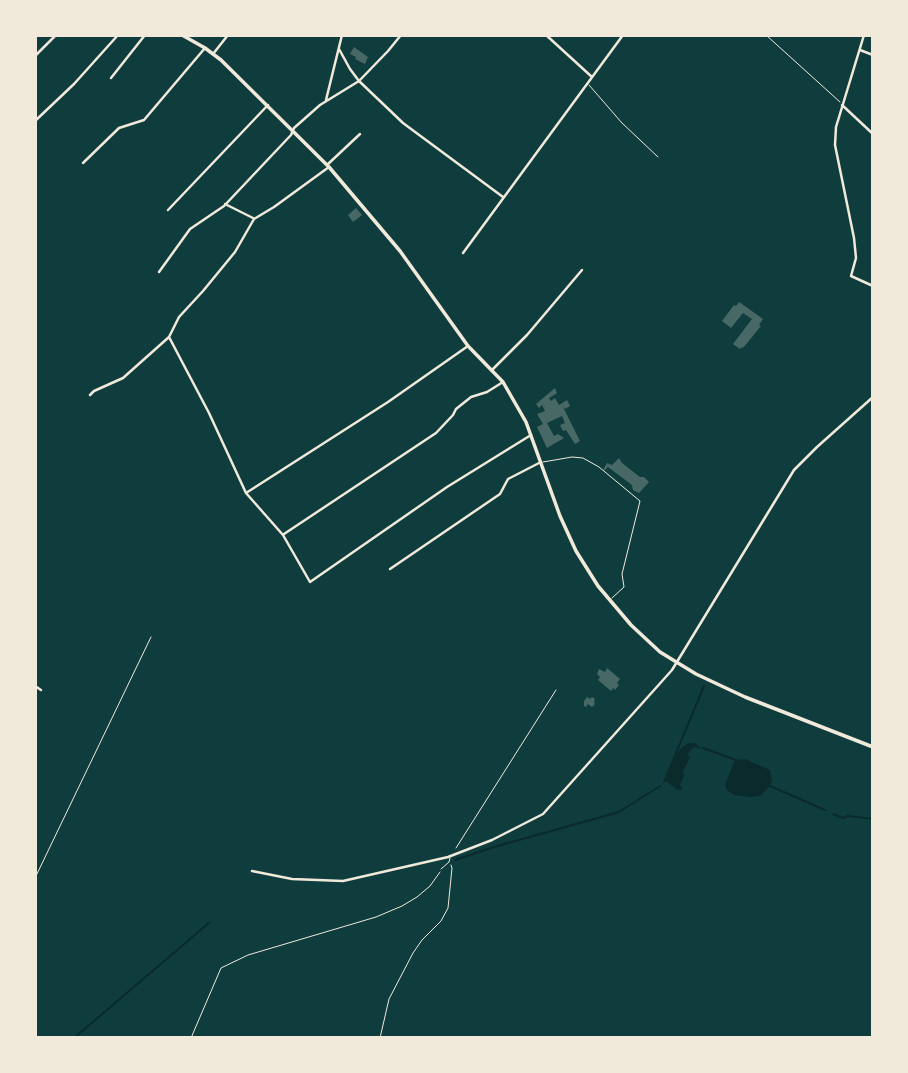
<!DOCTYPE html>
<html>
<head>
<meta charset="utf-8">
<style>
	body { margin:0 }
	#map { position:relative; width:908px; height:1073px; overflow:hidden; background:#0f3d3e; font-family:"Titillium Web",sans-serif }
	canvas { display:block }
	.frame { position:absolute; inset:0; border:37px solid #f1e9da; pointer-events:none }
</style>
</head>
<body>
<div id="map">
<canvas width="908" height="1073"></canvas>
<div class="frame"></div>
</div>
<script>
const c = document.querySelector('canvas').getContext('2d');
c.lineJoin = 'round';
function fillPath(path, color) { c.fillStyle = color; c.fill(path, 'evenodd'); }
const poly = rows => new Path2D(rows.map(r => 'M' + r).join(''));
function trace(path, color, width, dash) { c.strokeStyle = color; c.lineWidth = width; c.lineCap = dash ? 'butt' : 'round'; c.setLineDash(dash || []); c.stroke(path); }
fillPath(poly([
	[688,743,695,743,703,749,694,747,687,754,690,758,683,771,684,776,680,785,682,788,681,790,676,789,665,780,679,750],
	[745,759,770,770,772,781,770,786,760,796,751,797,734,795,727,790,725,785,734,762,736,760]
]), '#0a2a2b');
trace(poly([
	[703,748,736,760],
	[664,782,704,686],
	[770,786,825,810],
	[833,814,843,818,848,816,873,819],
	[455,860,494,847,619,812,660,786],
	[74,1038,210,922]
]), '#0a2a2b', 2);
fillPath(poly([
	[354,47,368,57,365,64,355,59,356,57,350,54],
	[356,208,362,215,353,222,348,215],
	[739,302,763,319,759,325,761,326,743,348,742,347,740,349,733,344,752,319,743,313,731,328,722,321,734,305,736,306],
	[555,388,557,393,549,398,551,401,555,398,559,405,567,400,570,406,565,409,563,407,580,441,575,444,566,430,563,431,560,425,565,423,562,416,547,423,554,436,558,434,564,438,547,448,537,427,543,424,537,414,545,411,542,405,539,408,536,404],
	[619,458,622,463,640,477,644,477,649,482,639,493,633,490,632,485,608,467,604,471,603,470,607,463,612,465],
	[607,668,620,679,617,683,619,685,615,690,613,688,611,691,598,680,600,677,597,674,599,669,605,672],
	[587,697,590,699,592,697,595,699,594,702,595,704,592,707,588,704,586,707,584,706,584,701]
]), '#486865');
trace(poly([
	[456,848,556,690],
	[35,878,151,637],
	[191,1038,221,968,248,955,376,917,402,906,417,897,430,886,440,872],
	[380,1038,389,999,413,953,422,940,441,921,448,908,452,868,451,865]
]), '#f1e9da', 1);
trace(poly([
	[766,35,840,102],
	[589,85,622,123,658,157],
	[543,462,572,457,583,458,599,467,640,501,622,574,624,587,612,598],
	[441,869,449,862,450,858]
]), '#f1e9da', 1);
trace(poly([
	[546,35,592,77],
	[864,35,836,127,835,145,854,238,856,258,851,276,873,286],
	[339,49,350,69,359,81,403,123,503,197],
	[860,50,873,55],
	[213,54,228,35],
	[35,56,56,35],
	[111,78,145,35],
	[326,100,342,35],
	[842,105,873,134],
	[35,121,74,84,118,35],
	[83,163,119,128,144,120,205,48],
	[327,165,360,134],
	[225,204,253,218],
	[168,210,268,105],
	[463,253,623,35],
	[159,272,190,229,224,206,291,135,294,128,320,105,359,81,388,51,401,35],
	[169,337,209,413,246,493,283,535,310,582,447,487,531,435],
	[492,370,527,335,582,270],
	[90,395,94,391,123,378,169,337,179,317,203,291,235,252,254,219,274,207,329,167],
	[246,493,388,402,468,346],
	[284,534,436,433,453,415,456,409,471,397,487,392,503,382],
	[390,569,500,494,508,479,541,462],
	[35,686,41,690],
	[252,871,292,879,343,881,448,857,492,840,543,814,672,670,794,470,817,447,873,397]
]), '#f1e9da', 2.5);
trace(poly([
	[182,35,205,48,221,60,329,167,400,251,468,346,503,382,526,422,560,516,576,551,598,586,631,625,660,652,696,674,745,697,873,747]
]), '#f1e9da', 3.5);
</script>
</body>
</html>
